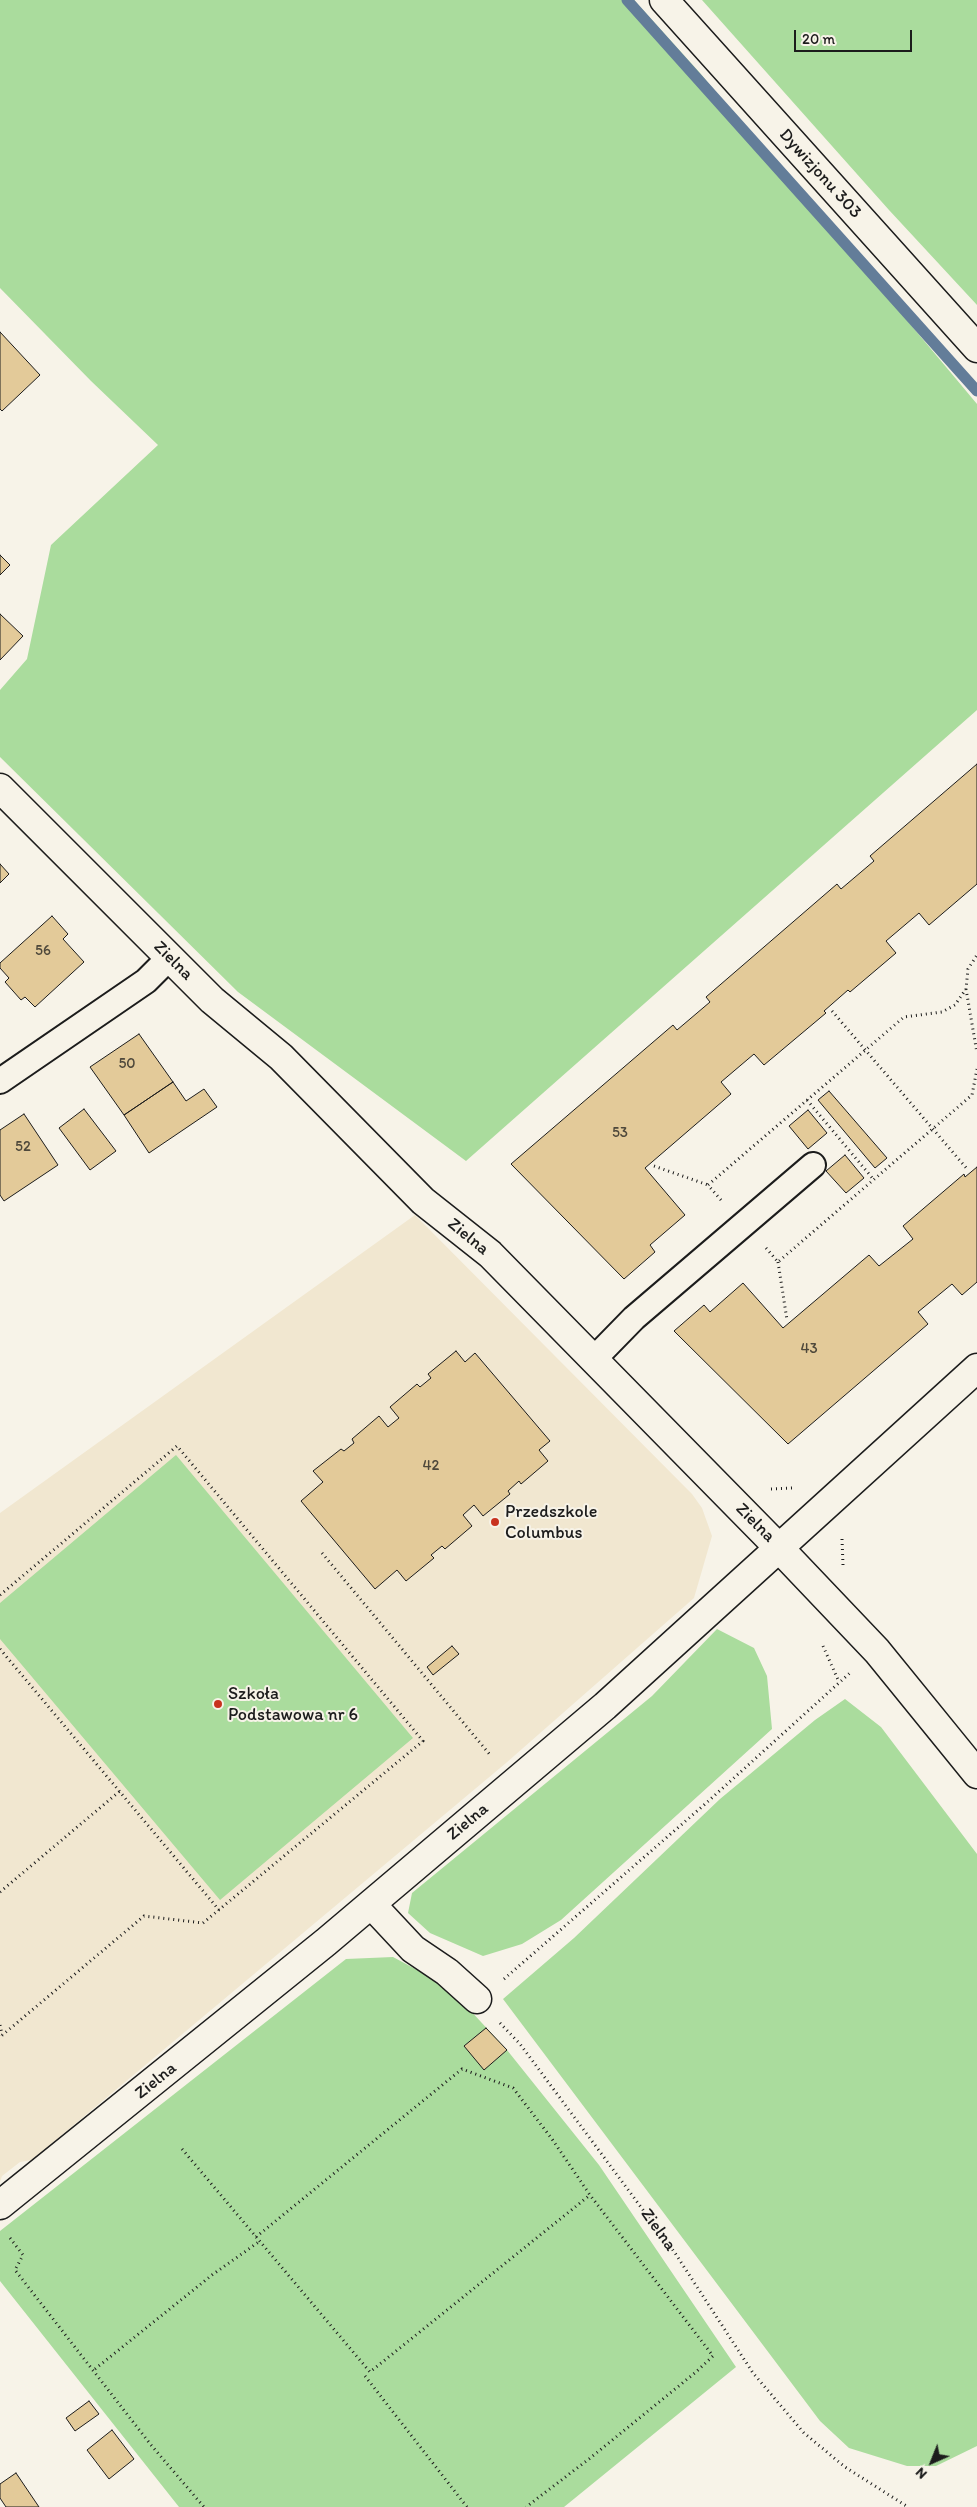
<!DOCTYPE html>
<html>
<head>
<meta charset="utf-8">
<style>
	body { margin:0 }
	#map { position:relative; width:977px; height:2507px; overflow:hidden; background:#f7f3e8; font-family:Itim,sans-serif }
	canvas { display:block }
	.north { position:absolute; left:907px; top:2437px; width:50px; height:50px; -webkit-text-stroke:4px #f7f3e8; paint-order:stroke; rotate:224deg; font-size:14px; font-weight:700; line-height:20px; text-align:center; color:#1c1c1c }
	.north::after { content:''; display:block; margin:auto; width:18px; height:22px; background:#1c1c1c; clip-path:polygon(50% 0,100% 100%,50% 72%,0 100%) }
	.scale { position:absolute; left:794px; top:30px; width:118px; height:22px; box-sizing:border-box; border:2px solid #1c1c1c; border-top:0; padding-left:6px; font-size:15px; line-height:18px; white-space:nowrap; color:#1c1c1c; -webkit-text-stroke:4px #f7f3e8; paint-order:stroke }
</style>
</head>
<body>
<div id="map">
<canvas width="977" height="2507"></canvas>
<div class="north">N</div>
<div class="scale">20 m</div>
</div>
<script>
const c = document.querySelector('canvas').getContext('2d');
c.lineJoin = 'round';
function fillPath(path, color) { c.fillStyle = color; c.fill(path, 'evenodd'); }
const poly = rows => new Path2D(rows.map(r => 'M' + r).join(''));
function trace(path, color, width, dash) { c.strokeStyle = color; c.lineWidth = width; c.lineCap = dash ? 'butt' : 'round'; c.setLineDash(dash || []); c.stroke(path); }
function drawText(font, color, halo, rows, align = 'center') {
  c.font = font + ' Itim,sans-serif'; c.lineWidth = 4; c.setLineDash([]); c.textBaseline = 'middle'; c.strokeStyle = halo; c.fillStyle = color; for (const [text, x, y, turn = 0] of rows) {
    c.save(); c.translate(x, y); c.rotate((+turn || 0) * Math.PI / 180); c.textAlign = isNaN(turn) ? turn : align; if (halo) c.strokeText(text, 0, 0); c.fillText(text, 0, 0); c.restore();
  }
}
fillPath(poly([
	[415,1215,692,1494,702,1508,712,1536,694,1598,506,1763,32,2160,20,2162,2,2176,0,2182,0,1513]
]), '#f1e7d0');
fillPath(poly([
	[0,0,634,0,700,73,977,404,977,710,466,1161,238,992,0,757,0,690,27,659,51,545,158,445,91,381,0,288],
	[702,0,977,0,977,305,889,210],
	[176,1455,413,1738,220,1900,0,1639,0,1603],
	[717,1629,754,1648,767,1676,772,1729,561,1920,522,1944,483,1956,430,1933,408,1913,412,1893,652,1696],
	[845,1699,881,1727,977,1854,977,2446,936,2466,907,2466,849,2448,820,2421,503,1999,574,1938,720,1799,815,1720],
	[393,1957,434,1979,455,1994,507,2050,599,2165,736,2367,564,2507,179,2507,0,2281,0,2231,346,1959]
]), '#aadc9d');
trace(poly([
	[627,0,977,391]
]), '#637d99', 11);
const building = poly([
	[0,332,40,375,2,411,0,409,0,332],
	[0,555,10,565,0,575,0,555],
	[0,614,23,636,0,660,0,614],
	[977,764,977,884,929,925,919,913,886,941,896,953,850,992,848,990,824,1011,826,1013,764,1065,754,1054,721,1082,731,1094,645,1168,685,1215,650,1245,655,1252,624,1279,511,1164,673,1025,677,1030,710,1002,706,997,837,884,841,889,874,861,870,856,977,764],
	[0,864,9,874,0,883,0,864],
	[52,916,68,934,63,939,84,962,35,1007,25,997,21,1000,5,982,9,978,0,968,0,963,52,916],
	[139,1034,173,1082,124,1115,90,1067,139,1034],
	[173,1082,186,1101,204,1089,217,1107,149,1153,124,1115,173,1082],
	[829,1091,887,1158,875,1168,818,1100,829,1091],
	[84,1109,116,1151,90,1170,59,1128,84,1109],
	[808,1110,827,1133,808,1149,789,1126,808,1110],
	[24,1114,58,1165,4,1201,0,1195,0,1130,24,1114],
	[845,1155,864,1178,846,1193,826,1171,845,1155],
	[977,1167,977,1282,962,1295,952,1284,918,1312,928,1324,788,1444,674,1331,704,1305,710,1312,743,1283,783,1328,869,1255,879,1266,913,1239,903,1226,964,1174,965,1177,977,1167],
	[456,1351,465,1362,475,1353,550,1441,539,1450,548,1461,521,1484,519,1481,508,1491,510,1494,483,1516,474,1505,463,1515,472,1526,445,1549,442,1546,431,1555,434,1558,406,1581,397,1570,375,1589,301,1501,323,1482,313,1471,341,1449,344,1451,354,1443,352,1439,379,1416,388,1427,399,1418,390,1407,417,1384,420,1387,431,1378,428,1374,456,1351],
	[452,1646,459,1654,433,1675,427,1667,452,1646],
	[486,2028,507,2050,484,2070,464,2046,486,2028],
	[89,2401,99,2414,75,2431,66,2418,89,2401],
	[112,2430,134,2459,109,2479,87,2450,112,2430],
	[16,2473,39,2507,6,2507,0,2498,0,2484,16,2473]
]);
fillPath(building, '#e3ca99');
trace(building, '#1c1c1c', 1);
const lane = poly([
	[0,1081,146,981,169,958],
	[593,1360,634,1318,813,1165]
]);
const street = poly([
	[664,0,977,348],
	[0,788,212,1000,281,1057,423,1201,490,1254,779,1548,605,1706,326,1942,0,2205],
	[977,1368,779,1548,877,1651,977,1774],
	[371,1904,413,1949,447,1972,477,1999]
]);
trace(lane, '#1c1c1c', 28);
trace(street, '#1c1c1c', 31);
trace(poly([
	[966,989,977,1053],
	[832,1011,968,1170],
	[807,1100,874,1180],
	[654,1166,708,1185],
	[721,1200,708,1185,904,1017,942,1012,955,1005,966,989,968,969,977,955],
	[766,1248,778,1262,972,1095,977,1069],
	[778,1262,787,1320],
	[771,1489,792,1488],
	[842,1539,843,1565],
	[322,1553,491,1756],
	[0,1595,177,1446,423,1741,203,1923,144,1916,0,2037],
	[823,1646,839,1682],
	[0,1649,219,1910],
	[0,1892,120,1791],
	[504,1979,704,1805,851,1672],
	[500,2023,520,2044,675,2253,753,2373,804,2433,845,2467,908,2507],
	[0,2025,2,2035],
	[182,2149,370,2372,590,2195],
	[256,2237,462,2069,513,2088,552,2139,590,2195,713,2356,696,2372,589,2459,526,2507],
	[10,2238,23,2255,15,2270,151,2445,204,2507],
	[95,2369,212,2275,260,2241],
	[365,2376,467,2507]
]), '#1c1c1c', 3, [1, 4]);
trace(lane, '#f7f3e8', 24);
trace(street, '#f7f3e8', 28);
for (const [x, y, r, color] of [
	[495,1522,5,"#c8321e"],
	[218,1704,5,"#c8321e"]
]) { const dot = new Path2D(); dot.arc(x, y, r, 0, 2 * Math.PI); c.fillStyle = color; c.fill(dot); trace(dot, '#f7f3e8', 2); }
drawText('15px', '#4e483b', null, [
	["56",43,951],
	["50",127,1064],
	["53",620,1133],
	["52",23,1147],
	["43",809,1349],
	["42",431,1466]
]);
drawText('18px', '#1c1c1c', '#f7f3e8', [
	["Dywizjonu 303",820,174,48],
	["Zielna",173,961,45],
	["Zielna",468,1237,39],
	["Zielna",755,1523,45],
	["Zielna",468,1822,-40],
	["Zielna",156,2081,-39],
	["Zielna",658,2230,54]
]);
drawText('18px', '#1c1c1c', '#f7f3e8', [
	["Przedszkole",505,1512],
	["Columbus",505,1533],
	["Szkoła",228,1694],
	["Podstawowa nr 6",228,1715]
], 'left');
</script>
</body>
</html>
